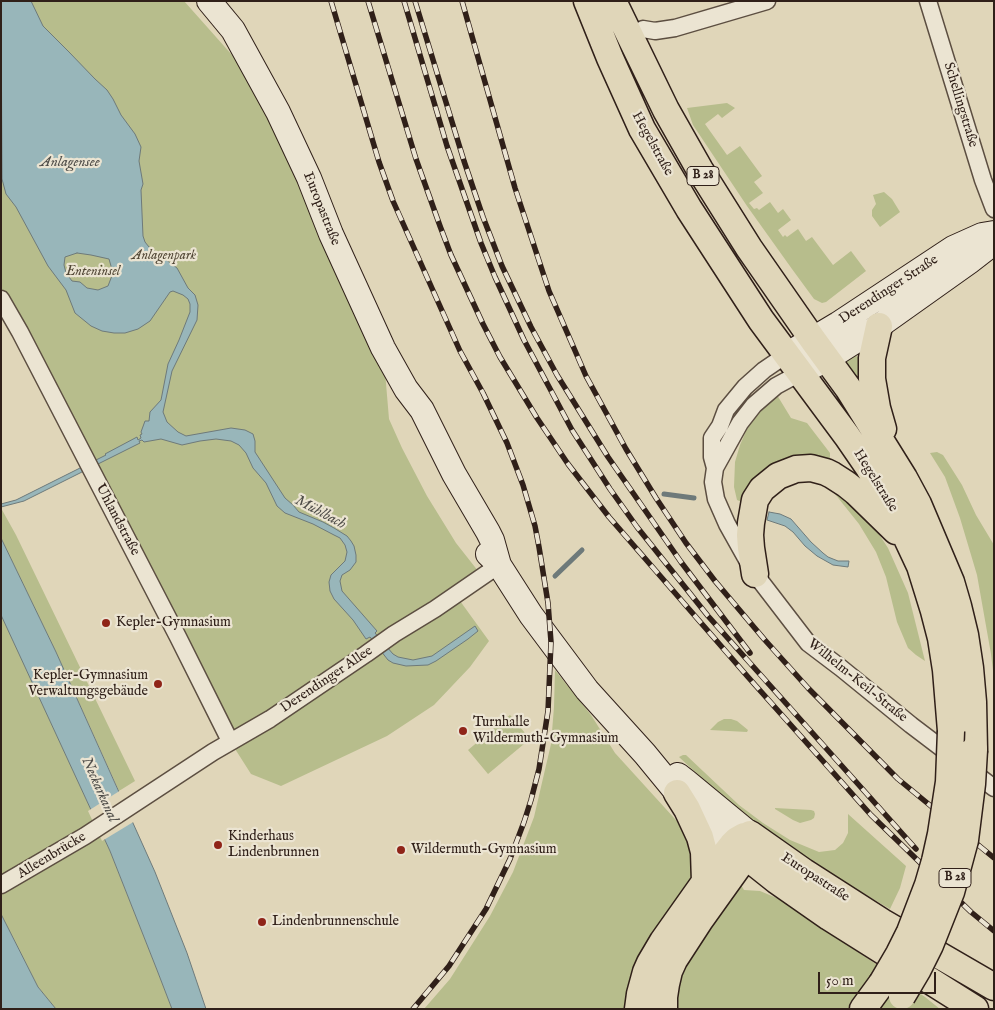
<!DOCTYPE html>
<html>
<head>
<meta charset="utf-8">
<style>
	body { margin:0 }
	#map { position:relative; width:995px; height:1010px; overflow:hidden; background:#e0d6b9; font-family:"IM FELL English",serif }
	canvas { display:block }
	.frame { position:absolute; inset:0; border:2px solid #302019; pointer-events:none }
	.scale { position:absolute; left:818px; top:972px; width:118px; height:22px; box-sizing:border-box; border:2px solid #302019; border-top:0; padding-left:6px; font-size:15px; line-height:18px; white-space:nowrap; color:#302019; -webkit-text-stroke:4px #ebe4d2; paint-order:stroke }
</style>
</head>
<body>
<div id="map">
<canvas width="995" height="1010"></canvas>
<div class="frame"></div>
<div class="scale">50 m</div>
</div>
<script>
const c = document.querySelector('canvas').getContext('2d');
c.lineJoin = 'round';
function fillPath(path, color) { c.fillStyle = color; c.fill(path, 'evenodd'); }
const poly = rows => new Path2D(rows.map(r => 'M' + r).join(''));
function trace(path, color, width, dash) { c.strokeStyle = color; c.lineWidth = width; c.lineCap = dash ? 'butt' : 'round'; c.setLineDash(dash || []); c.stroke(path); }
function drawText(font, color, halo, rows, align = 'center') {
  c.font = font + ' "IM FELL English",serif'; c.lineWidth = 4.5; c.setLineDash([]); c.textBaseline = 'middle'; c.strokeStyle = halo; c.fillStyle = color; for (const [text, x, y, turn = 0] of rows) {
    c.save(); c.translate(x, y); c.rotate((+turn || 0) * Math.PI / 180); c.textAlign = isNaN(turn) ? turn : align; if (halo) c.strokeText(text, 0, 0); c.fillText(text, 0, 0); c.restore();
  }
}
fillPath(poly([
	[1,1,184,1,232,55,295,148,383,348,389,419,402,448,427,496,456,543,482,576,455,594,489,641,470,667,434,705,387,736,281,786,251,774,230,741,1,299],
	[727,103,735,108,722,118,718,114,705,124,727,155,740,146,762,176,754,182,763,193,749,203,754,209,757,208,759,210,770,202,778,213,783,209,791,220,778,230,783,237,785,235,787,237,798,229,806,241,812,237,833,265,851,251,866,271,826,302,822,303,814,299,792,269,747,206,693,125,687,108],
	[884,192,892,199,900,212,880,227,872,216,872,210,876,204,873,195],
	[854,354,860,359,868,398,843,363],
	[777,395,791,418,807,423,830,453,830,466,744,503,737,500,734,487,735,462,740,445,747,429,755,416,764,405],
	[937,452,943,455,962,485,976,515,994,545,994,679,991,654,977,575,960,518,945,477,930,453],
	[843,488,871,522,888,548,908,593,925,661,916,655,908,648,897,622,886,577,876,552,859,524,835,494],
	[1,508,16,535,135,781,119,791,56,652,1,538],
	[1,614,110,851,157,970,172,1009,56,1009,38,987,1,914],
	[555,670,591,715,615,753,685,830,734,873,744,890,760,891,779,899,925,997,940,1009,424,1009,450,979,490,916,513,872,534,817,551,744,554,707],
	[510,715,530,739,488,774,468,750],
	[724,719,731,719,737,721,748,730,747,732,710,730,718,722],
	[683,755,686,755,739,805,763,823,790,840,819,852,835,850,843,843,848,833,848,814,906,866,900,888,890,909,803,858,736,810,679,757],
	[775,808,811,810,814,811,815,814,814,818,811,820,800,823,793,820,775,809]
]), '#b7bd8c');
const water = poly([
	[1,1,31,1,43,26,69,52,95,79,107,90,113,99,121,115,135,134,141,147,139,161,143,184,141,190,143,236,145,242,149,247,177,268,188,288,195,295,198,305,197,320,172,371,163,412,167,422,178,432,186,436,231,428,245,430,253,434,255,441,255,452,285,498,293,505,299,512,323,522,334,528,347,536,351,541,354,546,356,555,356,562,350,570,342,575,340,581,342,591,377,631,375,633,393,654,398,657,413,660,432,656,475,626,478,631,468,639,436,661,428,665,406,666,393,663,388,660,370,637,366,639,353,620,334,599,330,591,329,582,331,575,345,561,347,552,345,545,340,538,334,535,313,524,285,513,277,506,266,483,253,468,246,453,239,445,231,441,216,439,200,441,182,445,161,439,144,442,142,440,139,441,140,443,24,501,1,507,1,504,16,500,106,455,105,454,137,437,138,440,141,438,140,435,142,434,141,432,145,421,149,421,150,412,161,400,168,364,179,340,190,312,190,304,188,299,183,295,173,291,170,292,150,321,138,329,125,333,114,333,102,331,91,326,75,313,66,290,48,266,16,207,6,194,2,179,1,1],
	[77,253,91,255,109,259,113,273,108,286,98,290,87,288,80,282,72,281,66,273,64,265,65,257,77,253],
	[769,512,780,514,791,519,811,542,823,553,828,557,838,561,849,561,848,567,833,565,817,556,805,546,793,532,785,526,767,520,769,512],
	[1,538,56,652,155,872,187,953,206,1009,172,1009,157,970,110,851,1,615,1,538],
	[1,914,38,987,56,1009,1,1009,1,914]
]);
fillPath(water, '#98b6ba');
trace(water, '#6e7a7a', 1);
fillPath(poly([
	[121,790,135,821,102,841,88,811]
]), '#e0d6b9');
trace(poly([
	[664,494,694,498],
	[555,576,582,550]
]), '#6e7a7a', 5);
const street = poly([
	[928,1,983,180,994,209],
	[643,29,655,31,675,28,767,1],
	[1,299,20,332,178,637,230,741],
	[786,355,764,370,745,387,726,410,720,426,712,438,712,457,715,468,713,482,716,499,727,524,755,574,808,643,841,668,911,725,994,788],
	[715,468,740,423,754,405,776,386,800,373],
	[1,885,85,836,213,752,270,719,366,654,394,634,435,609,499,565]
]);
const secondary = poly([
	[209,1,233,30,278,112,309,178,331,234,383,348,406,389,422,410,454,474,488,532,492,540,499,565],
	[786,355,838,324,953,248,982,235,994,233],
	[800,373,827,359,879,326,969,262,991,245,994,242],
	[488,554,499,565,531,615,587,690,645,754,677,793,732,845],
	[678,775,687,782,750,834]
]);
const primary = poly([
	[587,1,610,58,642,129,689,209,761,320,847,436,869,468,884,492,897,517,920,566,934,611,941,638,946,670,951,731],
	[613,1,666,110,700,170,749,248,813,340,848,388,904,478,918,504,951,582,958,606,965,635,970,668,973,702,974,750],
	[879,326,872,358,872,379,877,408,883,429],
	[755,574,751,548,750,535,751,523,755,500,762,489,778,476,796,469,811,468,826,472,832,475,846,484,856,492,896,531],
	[677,793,687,809,700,837,704,852,705,882],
	[750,834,804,872,882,922,994,987],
	[732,845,776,880,829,917,975,1009],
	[638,1009,640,994,646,972,650,963,663,941,721,859,732,845,737,840,744,836],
	[664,1009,664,997,666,984,669,971,674,960,700,920,745,857,749,849,750,840],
	[863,1009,882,983]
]);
trace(street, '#5c4e41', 19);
trace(secondary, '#302019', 26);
trace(primary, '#302019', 29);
trace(street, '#ebe4d2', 16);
trace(secondary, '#ebe4d2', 24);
trace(primary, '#e0d6b9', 26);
const rail = poly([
	[331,1,379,162,393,201,460,351,483,393,507,443,523,485,535,526,539,547,548,603,551,642,548,711,539,769,531,800,524,822,510,859,486,909,449,966,413,1009],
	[368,1,416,159,440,226,451,255,483,324,500,357,537,418,568,464,609,517,748,677,871,815,971,912,994,931],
	[404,1,447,146,481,243,495,277,524,340,572,430,610,489,637,527,708,616,916,849],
	[415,1,464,161,483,217,502,266,531,327,557,375,608,457,681,562,750,653],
	[462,1,515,188,549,291,573,346,586,376,626,449,656,498,686,543,715,581,764,639,808,688,898,779,994,858]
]);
trace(rail, '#302019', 5.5);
trace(rail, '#ebe4d2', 4, [11]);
const primaryBridge = poly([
	[882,983,899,954,910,932,928,885,935,861,941,834,949,782,951,731],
	[902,996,918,969,930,945,951,892,965,840,972,784,974,750]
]);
trace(primaryBridge, '#302019', 29, []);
trace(primaryBridge, '#e0d6b9', 26);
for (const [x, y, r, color] of [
	[106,623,5,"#8f2418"],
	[158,684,5,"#8f2418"],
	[463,731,5,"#8f2418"],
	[218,845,5,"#8f2418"],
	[401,850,5,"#8f2418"],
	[262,922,5,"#8f2418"]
]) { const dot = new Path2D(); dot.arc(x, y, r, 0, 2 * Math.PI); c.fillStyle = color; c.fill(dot); trace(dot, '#ebe4d2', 2); }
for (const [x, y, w] of [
	[703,176,32],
	[955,878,32]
]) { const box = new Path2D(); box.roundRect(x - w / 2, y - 9.5, w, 19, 4); c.fillStyle = '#ebe4d2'; c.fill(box); trace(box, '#302019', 1); }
drawText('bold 12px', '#302019', null, [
	["B 28",703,176],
	["B 28",955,878]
]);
drawText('14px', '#302019', '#ebe4d2', [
	["Schellingstraße",960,105,73],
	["Hegelstraße",652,144,61],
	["Europastraße",321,209,68],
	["Derendinger Straße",889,290,-33],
	["Hegelstraße",875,481,58],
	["Uhlandstraße",117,520,62],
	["Derendinger Allee",327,680,-34],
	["Wilhelm-Keil-Straße",857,681,39],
	["Alleenbrücke",52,856,-31],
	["Europastraße",815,878,33]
]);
drawText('italic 14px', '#524736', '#ebe4d2', [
	["Anlagenpark",164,256],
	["Enteninsel",93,272]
]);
drawText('14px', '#302019', '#ebe4d2', [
	["Kepler-Gymnasium",116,623],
	["Kepler-Gymnasium",148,676,"right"],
	["Verwaltungsgebäude",148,692,"right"],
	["Turnhalle",473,723],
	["Wildermuth-Gymnasium",473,739],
	["Kinderhaus",228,837],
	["Lindenbrunnen",228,853],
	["Wildermuth-Gymnasium",411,850],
	["Lindenbrunnenschule",272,922]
], 'left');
drawText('italic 15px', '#4f4d49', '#ebe4d2', [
	["Anlagensee",70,163],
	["Mühlbach",320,513,28],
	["Neckarkanal",99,790,66]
]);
</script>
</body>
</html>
